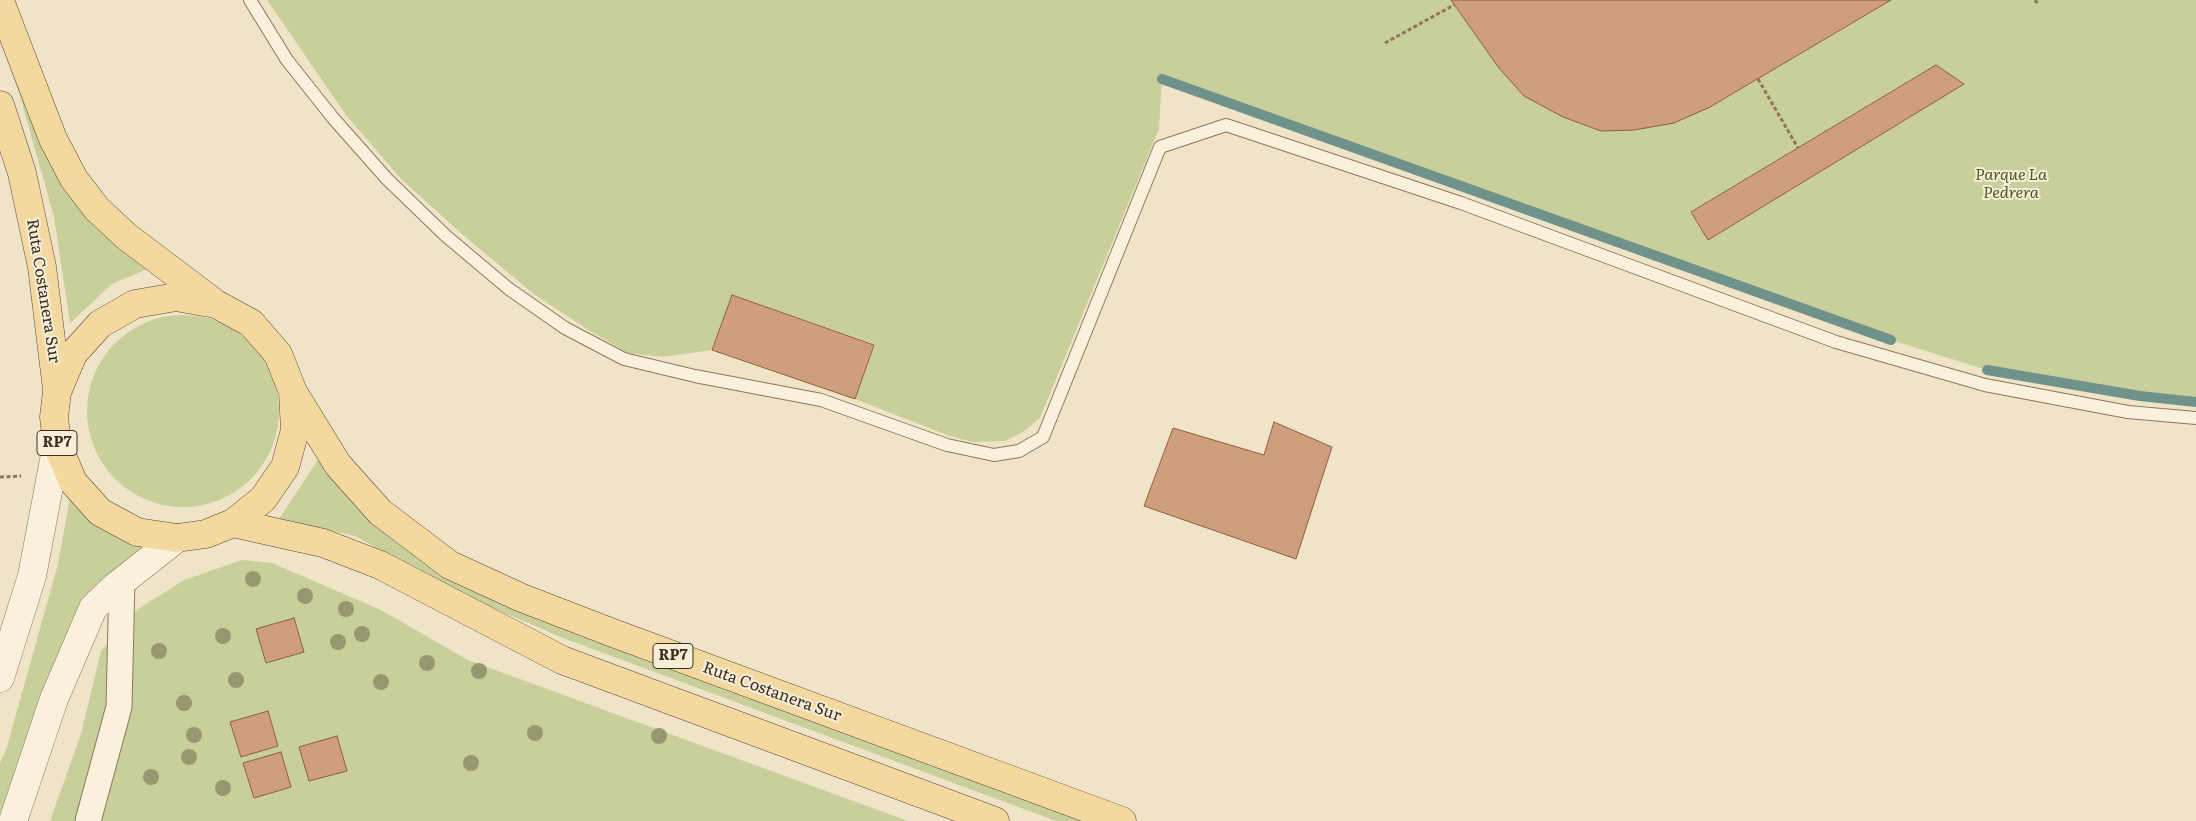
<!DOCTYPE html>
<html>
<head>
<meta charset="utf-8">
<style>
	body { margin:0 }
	canvas { display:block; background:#f0e4c8 }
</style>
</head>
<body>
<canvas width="2196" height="821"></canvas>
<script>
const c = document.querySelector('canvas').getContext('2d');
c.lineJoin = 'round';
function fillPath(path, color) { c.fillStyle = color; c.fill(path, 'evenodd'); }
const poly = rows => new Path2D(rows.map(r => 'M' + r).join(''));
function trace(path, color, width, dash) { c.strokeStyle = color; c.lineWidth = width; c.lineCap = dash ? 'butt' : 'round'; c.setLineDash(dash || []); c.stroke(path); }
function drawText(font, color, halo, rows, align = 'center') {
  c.font = font + ' Literata,serif'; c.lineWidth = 4; c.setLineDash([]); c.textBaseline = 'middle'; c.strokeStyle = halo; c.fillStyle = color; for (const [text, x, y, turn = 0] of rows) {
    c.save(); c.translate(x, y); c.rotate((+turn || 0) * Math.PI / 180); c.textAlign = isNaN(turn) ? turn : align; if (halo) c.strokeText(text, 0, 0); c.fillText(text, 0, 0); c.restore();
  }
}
fillPath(poly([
	[267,0,2196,0,2196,402,2140,396,1993,372,1891,340,1162,79,1159,129,1040,418,1023,432,1005,441,972,442,947,435,855,399,874,344,732,295,712,350,663,357,628,353,590,331,535,295,463,235,402,180,346,115],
	[0,34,37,115,152,267,112,284,70,323,54,217,20,96],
	'87 411a96 96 0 1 1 192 0a96 96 0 1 1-192 0Z',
	[323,452,455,576,1089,821,1056,821,563,638,465,596,355,536,279,519],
	[71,492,146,547,87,605,0,821,0,763,6,750,58,564],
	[242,560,272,563,381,610,468,660,908,821,50,821,81,734,101,651,138,609,184,580]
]), '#c9cf9b');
trace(poly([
	[1162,79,1891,340],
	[1987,370,2140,396,2196,402]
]), '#6f938a', 10);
const building = poly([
	[1451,0,1891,0,1710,107,1674,123,1634,130,1601,131,1563,117,1524,96,1499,68,1451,0],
	[1936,65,1964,84,1708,240,1691,212,1936,65],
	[732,295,874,345,855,399,712,350,732,295],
	[1274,422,1332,447,1296,559,1144,506,1173,428,1264,455,1274,422],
	[294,618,304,652,266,663,256,629,294,618],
	[268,711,278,746,241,757,230,722,268,711],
	[337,736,347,771,309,781,299,747,337,736],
	[281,752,291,787,254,798,243,763,281,752]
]);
fillPath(building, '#cf9f7d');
trace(building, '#8d5f41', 1);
const service = poly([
	[250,0,287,60,333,118,387,179,446,236,509,289,565,328,624,359,695,376,821,400,947,445,994,455,1019,451,1043,437,1160,147,1226,125,1461,203,1836,342,1985,385,2128,412,2196,418]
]);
const minor = poly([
	[88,821,119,707,122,580]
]);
const tertiary = poly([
	[0,678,32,576,57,444],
	[13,821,54,699,93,608,115,587,177,538]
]);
const primary = poly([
	[0,1,53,139,74,179,97,209,126,236,212,301],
	[0,105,22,173,42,267,57,389],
	[293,392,295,430,285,467,263,499,233,523,206,534,177,538,137,532,100,512,73,482,57,444,54,417,57,392,73,354,100,324,135,304,176,297,216,304,251,323,278,354,293,392,338,465,380,512,450,565,522,598,613,633,1122,821],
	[233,523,323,543,380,565,562,660,995,821]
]);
trace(service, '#8d765c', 14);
trace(minor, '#8d765c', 27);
trace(tertiary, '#8d765c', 29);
trace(primary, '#5b4430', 29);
trace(poly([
	[2035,0,2038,4],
	[1385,43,1454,5],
	[1758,79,1798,148],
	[0,477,21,476]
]), '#8d765c', 3, [4, 2.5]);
trace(service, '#faf1dc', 12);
trace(minor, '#faf1dc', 25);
trace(tertiary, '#faf1dc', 28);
trace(primary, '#f3d9a0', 28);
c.fillStyle = '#96986f';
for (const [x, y] of [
	[253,579],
	[305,596],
	[346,609],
	[362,634],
	[223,636],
	[338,642],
	[159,651],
	[427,663],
	[479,671],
	[236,680],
	[381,682],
	[184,703],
	[535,733],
	[194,735],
	[659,736],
	[189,757],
	[471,763],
	[151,777],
	[223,788]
]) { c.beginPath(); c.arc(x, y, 8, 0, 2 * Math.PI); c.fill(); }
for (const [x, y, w] of [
	[57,443,40],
	[673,656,40]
]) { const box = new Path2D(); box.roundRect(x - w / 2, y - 12.5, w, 25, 4); c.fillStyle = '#f7eed8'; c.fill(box); trace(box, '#3d2e20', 1); }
drawText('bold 15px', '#3d2e20', null, [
	["RP7",57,443],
	["RP7",673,656]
]);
drawText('italic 16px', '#4d5a26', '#f7eed8', [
	["Parque La",2011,175],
	["Pedrera",2011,193]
]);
drawText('16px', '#3d2e20', '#f7eed8', [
	["Ruta Costanera Sur",43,291,81],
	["Ruta Costanera Sur",772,692,20]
]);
</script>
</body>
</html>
